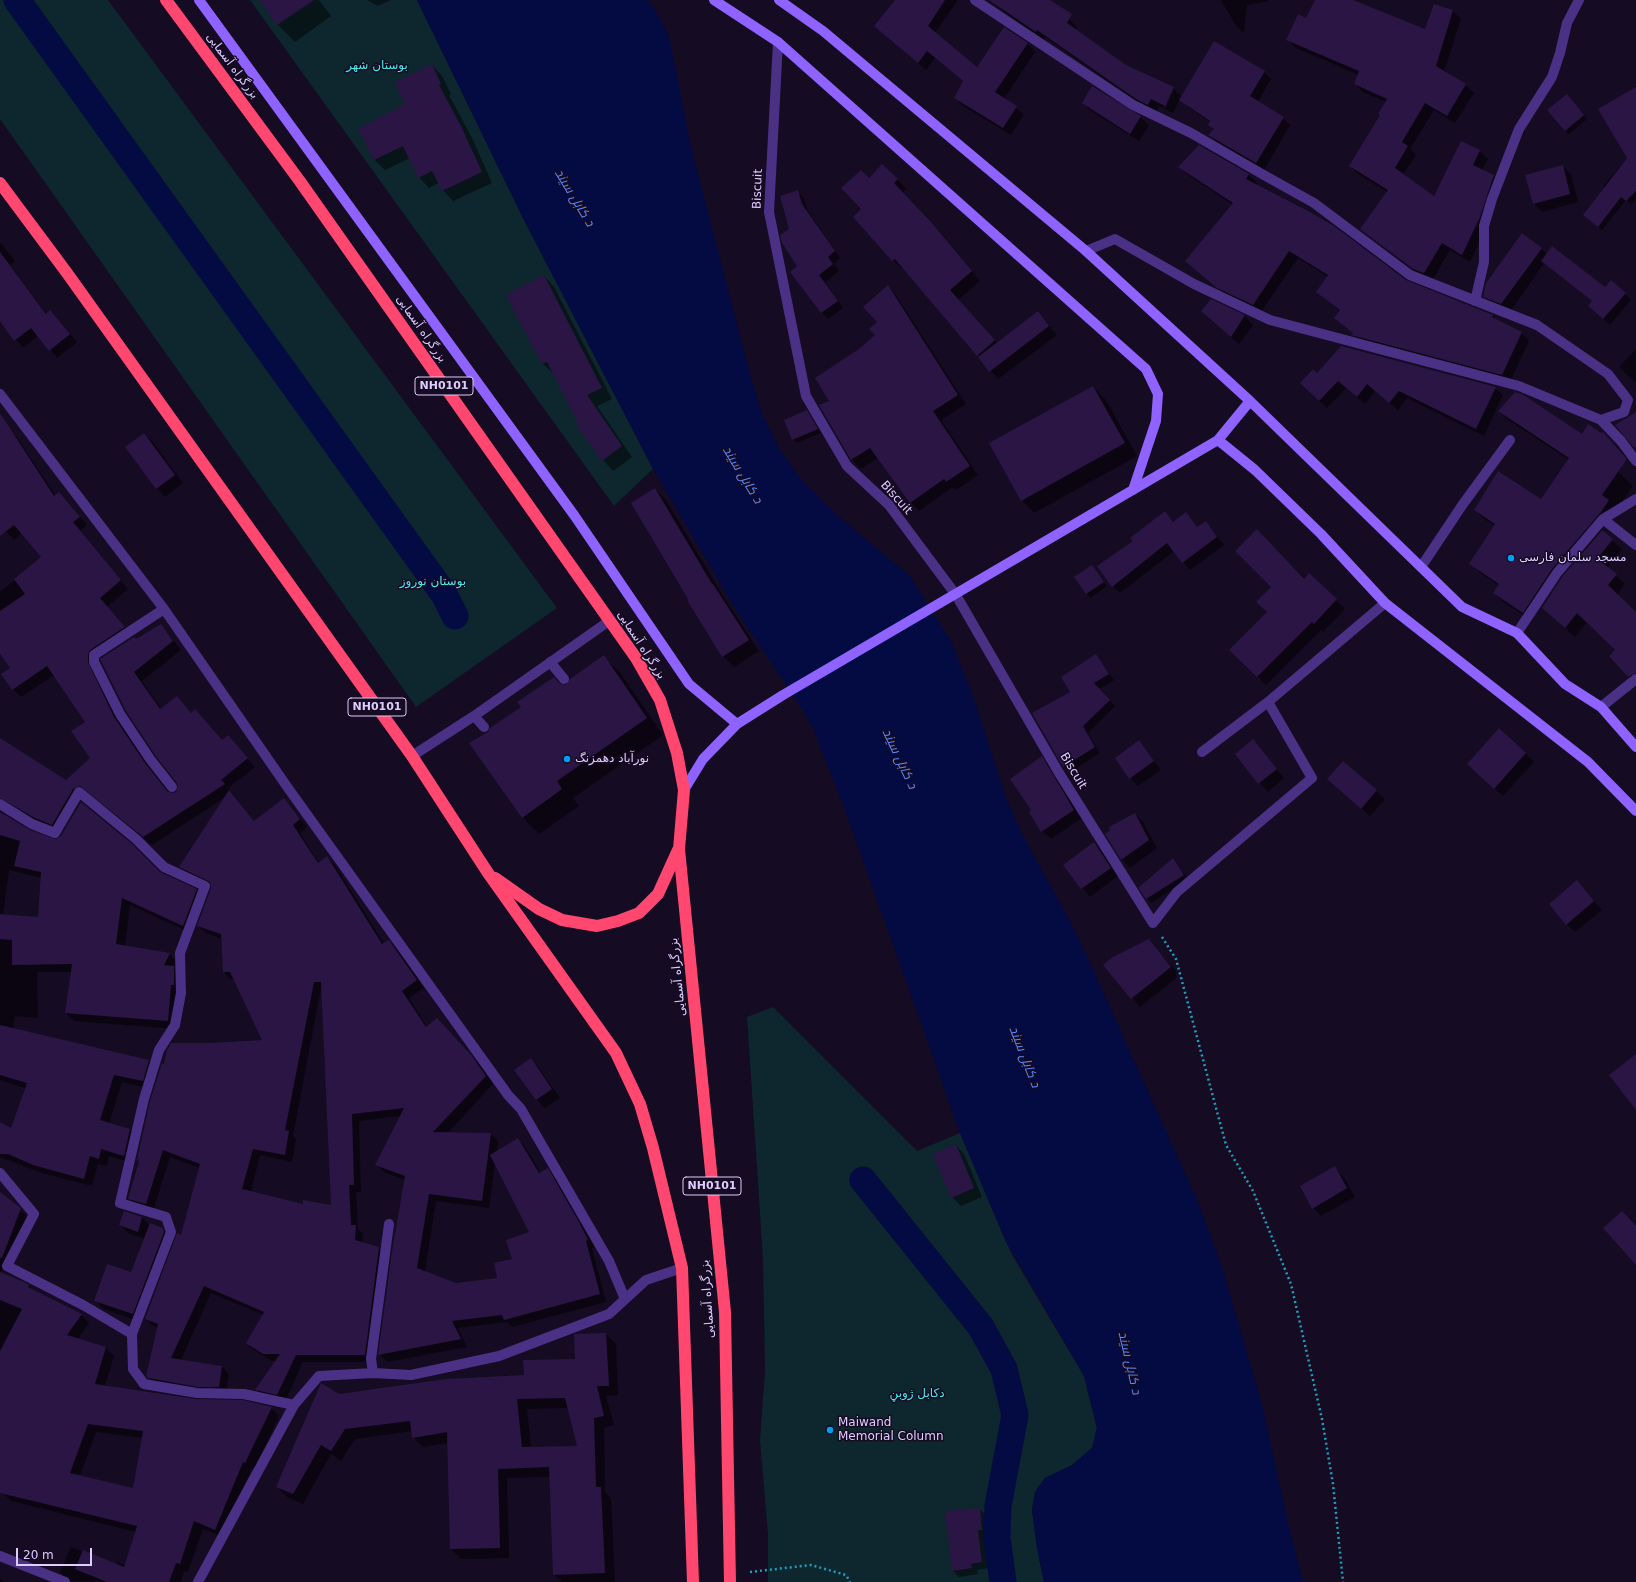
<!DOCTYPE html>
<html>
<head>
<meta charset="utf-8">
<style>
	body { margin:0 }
	#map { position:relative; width:1636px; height:1582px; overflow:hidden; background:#150b22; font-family:"DejaVu Sans",sans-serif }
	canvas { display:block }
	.scale { position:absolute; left:16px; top:1548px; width:76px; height:18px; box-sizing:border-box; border:2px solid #dfccff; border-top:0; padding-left:5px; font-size:12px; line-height:14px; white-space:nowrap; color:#dfccff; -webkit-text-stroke:3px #150b22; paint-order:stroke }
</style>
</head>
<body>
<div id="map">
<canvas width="1636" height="1582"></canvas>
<div class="scale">20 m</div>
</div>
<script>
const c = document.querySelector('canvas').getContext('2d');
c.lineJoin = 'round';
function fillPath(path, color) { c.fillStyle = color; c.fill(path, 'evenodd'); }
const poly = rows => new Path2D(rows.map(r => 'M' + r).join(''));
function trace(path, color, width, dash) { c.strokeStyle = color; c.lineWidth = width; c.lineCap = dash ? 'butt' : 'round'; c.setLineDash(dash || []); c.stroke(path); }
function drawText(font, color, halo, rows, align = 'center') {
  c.font = font + ' "DejaVu Sans",Cairo,sans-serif'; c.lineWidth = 3; c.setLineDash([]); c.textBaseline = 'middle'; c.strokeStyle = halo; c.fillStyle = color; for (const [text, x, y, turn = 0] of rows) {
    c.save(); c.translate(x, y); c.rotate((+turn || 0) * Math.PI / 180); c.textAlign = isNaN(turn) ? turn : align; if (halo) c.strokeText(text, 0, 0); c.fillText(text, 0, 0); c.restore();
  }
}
fillPath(poly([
	[0,0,108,0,557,608,416,707,0,119],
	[250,0,417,0,523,218,653,469,614,506],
	[773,1007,917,1151,960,1133,1011,1253,1084,1376,1097,1428,1092,1448,1072,1465,1045,1478,1035,1492,1032,1510,1037,1548,1044,1582,768,1582,768,1535,760,1441,765,1370,763,1259,747,1017]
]), '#0e262d');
fillPath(poly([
	[417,0,647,0,654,8,669,36,691,147,751,378,762,413,780,450,801,479,837,515,910,576,952,643,974,699,1005,795,1021,832,1071,923,1096,976,1198,1202,1221,1264,1262,1404,1288,1523,1303,1582,1044,1582,1037,1548,1032,1510,1035,1492,1045,1478,1072,1465,1092,1448,1097,1428,1084,1376,1005,1240,960,1133,845,810,814,731,802,709,734,607,653,469,523,218]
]), '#040b42');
fillPath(poly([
	[261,0,319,0,331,16,295,42,278,25],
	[367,0,391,0,378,6],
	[896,0,958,0,935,33,977,68,1004,28,1028,44,1035,52,1004,99,1024,114,1011,135,963,106,955,98,964,82,935,58,926,70,875,26],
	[990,0,1038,0,1069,19,1077,27,1075,30,1125,66,1173,88,1182,97,1264,72,1271,79,1258,102,1283,118,1290,125,1264,170,1217,143,1210,135,1214,130,1209,125,1211,123,1188,107,1180,99,1173,113,1165,109,1174,90,1172,90,1163,108,1159,106,1156,112,1145,107,1045,37,1044,39,1020,24],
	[1221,0,1269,0,1269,1,1247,5,1244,33,1236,26],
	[1316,0,1350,0,1426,31,1434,5,1453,11,1461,19,1444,72,1466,85,1474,93,1455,123,1434,110,1410,149,1416,155,1403,175,1434,197,1461,142,1479,151,1488,159,1482,170,1494,176,1502,184,1488,225,1470,262,1450,250,1432,281,1422,277,1361,229,1387,192,1358,174,1350,166,1381,116,1386,102,1363,92,1355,84,1359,75,1296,48,1288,40,1307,19],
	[432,65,442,76,451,94,449,95,472,138,492,183,453,201,443,190,439,183,429,188,419,177,410,158,385,170,375,160,359,129,406,105],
	[1636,97,1636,199,1631,204,1626,200,1602,230,1584,215,1605,188,1603,186,1628,157],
	[1570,99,1587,119,1569,134,1565,131],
	[1083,103,1140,117,1149,125,1139,141,1091,111],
	[1199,146,1249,175,1257,183,1255,185,1406,281,1493,316,1498,321,1522,333,1529,341,1510,382,1360,342,1353,335,1354,334,1335,318,1340,311,1317,292,1328,277,1298,258,1261,312,1226,295,1194,268,1233,205,1187,174,1180,167],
	[1562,166,1571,174,1578,202,1542,212,1534,203],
	[869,179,897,179,906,189,903,192,941,233,980,281,958,300,997,343,1037,312,1057,335,998,379,904,268,902,269,893,260,863,209],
	[798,192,804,198,808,211,840,258,834,264,839,271,825,282,843,308,828,319,822,312,799,266],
	[0,242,15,261,10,265,47,314,50,311,77,342,57,358,38,336,23,348,0,319],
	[1541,248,1547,255,1605,288,1625,294,1631,300,1610,325,1595,312,1593,302,1544,263,1510,312,1492,305,1484,296],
	[544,276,554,287,612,399,597,406,632,457,613,471,603,460,579,423,554,374,543,364,507,296],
	[888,286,896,295,966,404,941,420,978,475,956,490,953,487,919,511,911,502,878,458,861,469,852,460,820,405,830,401,860,350,876,335],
	[1211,300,1245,316,1253,325,1239,344,1211,319],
	[1636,349,1636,383,1619,367],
	[1317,374,1495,388,1503,395,1484,436,1407,398,1398,410,1375,391,1365,404,1346,388,1327,408,1309,391],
	[1093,387,1106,400,1137,456,1034,513,1022,500],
	[806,411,821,433,796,443,793,439],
	[1499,411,1582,435,1603,433,1628,459,1615,469,1633,486,1601,531,1622,549,1607,568,1625,584,1617,595,1636,614,1636,684,1628,677,1616,651,1587,622,1575,637,1543,608,1579,559,1577,558,1560,578,1531,620,1503,602,1495,593,1499,586,1479,572,1470,564,1495,526,1483,518,1475,510,1541,501,1569,460,1508,420],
	[0,418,16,436,56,496,59,494,87,525,80,531,128,589,107,607,132,635,98,658,95,671,122,726,153,772,169,793,173,795,177,793,180,786,126,710,136,640,161,625,181,650,142,681,162,710,177,697,191,713,195,710,222,741,228,736,255,767,228,788,255,822,284,799,307,827,300,833,319,863,327,857,335,865,384,944,389,941,396,948,424,988,409,998,427,1027,444,1027,480,1065,493,1084,447,1134,491,1134,498,1141,497,1152,518,1139,525,1147,541,1173,547,1169,555,1177,595,1248,592,1248,606,1302,512,1327,507,1322,458,1328,467,1347,387,1362,379,1354,405,1180,384,1172,377,1165,401,1116,359,1121,361,1192,356,1192,358,1229,363,1234,362,1243,379,1248,386,1256,372,1362,303,1362,285,1402,264,1397,257,1390,276,1361,272,1361,254,1350,247,1343,264,1315,211,1293,181,1360,222,1366,229,1374,226,1394,156,1385,148,1377,158,1328,153,1326,146,1319,182,1236,200,1168,170,1157,153,1211,137,1206,129,1198,164,1065,210,1044,263,1041,234,979,231,980,224,972,222,939,206,933,198,926,212,886,188,874,180,867,227,796,152,845,89,793,81,797,61,832,2,809,2,814,29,831,159,873,196,890,204,898,191,933,130,905,125,946,169,954,177,962,174,968,182,975,175,1029,74,1021,66,1013,72,972,37,972,38,1018,15,1016,13,1029,149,1061,157,1069,151,1089,122,1082,109,1124,130,1130,138,1138,132,1163,109,1156,107,1166,98,1164,92,1186,42,1173,0,1157,0,1123,12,1130,26,1088,0,1080,0,739,66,781,91,758,86,722,54,675,21,697,13,689,11,669,0,652,0,592,43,557,22,533,14,540,0,525],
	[9,870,41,878,39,918,3,915],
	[321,988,322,988,332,1206,304,1205,251,1192,260,1155,292,1162,296,1139,293,1136],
	[495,1162,531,1233,498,1279,455,1284,425,1272,436,1201,489,1208],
	[144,434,153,442,183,483,165,497,157,488],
	[655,489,666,500,720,591,759,651,734,667,723,656,689,600],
	[1165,512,1174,522,1185,513,1198,528,1205,522,1224,545,1190,570,1174,551,1120,593,1113,586],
	[1095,570,1107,586,1090,598,1075,577],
	[1309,574,1345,609,1323,632,1321,630,1266,685,1231,650],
	[1096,656,1114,680,1099,689,1115,706,1088,733,1100,753,1070,772,1064,766,1033,713,1072,692],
	[604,657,621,674,663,735,573,798,579,806,539,834,522,817,566,686],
	[1253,741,1284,778,1268,792,1236,754],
	[1139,742,1161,770,1138,786,1130,778],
	[1526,753,1534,762,1503,796,1477,772],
	[1042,758,1050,766,1082,818,1051,839,1042,831],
	[1343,762,1385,799,1370,816,1337,788],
	[1135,814,1143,822,1157,848,1130,868,1122,859,1112,831],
	[1094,843,1103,852,1118,876,1090,897,1064,865],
	[1173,859,1188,879,1151,903,1140,888],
	[1577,882,1602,910,1575,932,1566,924],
	[1149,941,1176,971,1176,978,1140,1007,1105,965],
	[531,1059,539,1068,560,1098,545,1108,537,1100,516,1070],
	[956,1145,964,1154,982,1197,961,1206,952,1197],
	[1334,1168,1343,1176,1355,1197,1321,1216,1313,1208],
	[0,1193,29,1218,0,1274,28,1285,33,1290,81,1315,89,1323,78,1339,106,1348,114,1356,105,1386,196,1400,271,1408,279,1416,254,1471,251,1469,223,1537,203,1529,188,1572,184,1571,181,1582,68,1581,60,1572,71,1547,117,1565,117,1562,125,1565,136,1532,11,1501,0,1490],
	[96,1432,143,1438,133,1489,80,1476],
	[142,1217,150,1226,162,1229,171,1238,141,1322,104,1309,95,1300,132,1274,145,1239,128,1233,120,1224],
	[606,1334,616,1344,618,1395,606,1396,614,1425,604,1428,605,1492,611,1498,615,1582,562,1582,554,1575,550,1477,507,1478,509,1558,461,1559,451,1549,448,1443,423,1447,413,1437,413,1431,355,1439,341,1461,331,1454,303,1504,287,1497,277,1487,338,1395,525,1376,576,1360],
	[568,1408,578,1447,531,1448,527,1409],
	[979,1509,986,1515,988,1536,984,1536,988,1568,977,1570,978,1574,959,1577,953,1571],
	[0,1579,6,1582,0,1582]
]), '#0007');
trace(poly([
	[17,0,444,594,455,616],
	[863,1180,981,1327,1004,1369,1015,1415,998,1506,997,1537,1003,1582]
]), '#040b42', 27);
fillPath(poly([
	[260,0,314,0,277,25],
	[895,0,945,0,928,26,977,67,1004,27,1028,43,995,92,1017,106,1003,128,954,98,963,81,927,51,918,63,874,26],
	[989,0,1050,0,1072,14,1067,23,1126,65,1174,87,1165,106,1151,99,1148,105,1136,99,1037,30,1036,32],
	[1315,0,1353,0,1425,29,1434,4,1453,10,1436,66,1466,84,1447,116,1425,103,1402,142,1408,146,1395,168,1434,196,1461,141,1480,150,1473,165,1494,175,1480,217,1462,255,1442,243,1424,273,1413,269,1360,229,1388,190,1349,166,1380,115,1378,114,1387,99,1354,84,1359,71,1286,40,1298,14,1306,18],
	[1214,41,1265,71,1250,96,1284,117,1256,163,1208,135,1214,129,1208,125,1210,121,1179,100],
	[432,64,441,84,439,85,461,126,482,172,442,191,432,171,418,178,403,146,374,160,358,129,405,104,395,82],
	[1092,86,1141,116,1130,134,1082,103],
	[1636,87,1636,191,1626,201,1621,197,1598,227,1583,215,1627,158,1598,109],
	[1567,94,1584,115,1565,131,1547,110],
	[1199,145,1249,174,1246,179,1310,212,1334,226,1406,280,1493,315,1492,317,1522,332,1502,375,1351,335,1353,333,1334,318,1340,310,1316,292,1328,275,1289,251,1253,305,1217,288,1185,261,1233,203,1178,167],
	[882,164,898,179,894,183,932,223,972,271,950,290,995,340,977,356,895,259,892,261,853,217,861,209,841,188,861,170,869,178],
	[1563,165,1570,194,1533,204,1525,175],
	[798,190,802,204,835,251,828,257,833,264,819,275,838,301,821,313,790,272,797,266,782,243,780,235,789,229,780,196],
	[1522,233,1542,248,1501,304,1483,297,1486,283],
	[1552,246,1605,287,1611,280,1626,293,1603,319,1588,306,1592,301,1541,261],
	[0,252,46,314,50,310,70,334,49,351,31,328,14,341,0,321],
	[544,275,602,388,587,395,622,446,602,461,576,424,578,423,547,362,542,364,506,295],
	[888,285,958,395,933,411,970,466,946,482,944,479,910,503,870,448,851,460,819,405,829,401,815,378,859,349,875,335,869,329,877,322,863,307],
	[1211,299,1245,315,1231,337,1201,311],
	[1038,311,1049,326,989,372,978,357],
	[1341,346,1496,387,1476,429,1399,391,1389,403,1367,384,1357,397,1338,381,1319,401,1300,383,1313,369,1317,373],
	[1093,386,1125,443,1021,501,989,443],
	[1515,392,1522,394,1582,434,1588,424,1601,433,1603,432,1627,459,1602,495,1609,500,1601,512,1552,569,1523,613,1493,593,1499,584,1469,564,1495,524,1474,510,1498,471,1541,499,1569,458,1498,411],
	[807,410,818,429,792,440,784,420],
	[1636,412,1636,446,1634,448,1615,425],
	[0,413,54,496,59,492,80,517,73,522,121,580,100,598,125,627,90,650,88,655,88,662,114,717,145,763,167,791,173,793,176,792,178,786,177,783,155,755,126,711,100,659,134,637,136,639,161,624,173,641,134,672,160,709,177,696,191,713,195,709,222,740,228,735,248,758,221,780,225,784,143,837,80,786,73,789,52,825,35,818,0,798,0,738,66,780,90,758,71,731,85,722,47,666,12,690,1,674,10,668,0,654,0,611,25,594,14,579,41,557,14,525,0,536],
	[144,433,175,475,156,489,125,447],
	[655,488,712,584,713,584,749,640,722,657,687,600,688,599,631,503],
	[1165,511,1173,522,1186,512,1197,527,1206,521,1217,537,1182,563,1167,543,1112,587,1097,566,1133,541,1130,538],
	[1257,529,1304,579,1309,573,1337,599,1314,624,1312,622,1257,677,1229,650,1267,612,1256,602,1271,587,1235,551],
	[1602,530,1613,539,1597,559,1617,574,1608,585,1636,612,1636,673,1628,677,1609,656,1615,650,1577,613,1565,628,1542,608,1562,577],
	[1092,565,1104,582,1086,594,1074,577],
	[1096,654,1109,674,1094,683,1110,700,1083,726,1095,747,1063,767,1032,713,1070,692,1061,677],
	[604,655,647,718,557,781,562,789,522,818,469,743,488,732,490,728,521,707,517,702,554,677,559,683,565,685,570,679],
	[1499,728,1526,753,1494,789,1467,764],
	[1253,739,1277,769,1258,784,1235,754],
	[1139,740,1154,761,1129,779,1115,758],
	[1042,756,1074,810,1041,832,1029,812,1031,810,1010,779],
	[1343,761,1377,790,1361,809,1327,779],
	[229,790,254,821,284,798,300,819,293,825,318,863,327,856,382,944,389,940,417,980,402,991,426,1027,437,1018,472,1056,486,1076,433,1132,491,1133,482,1201,429,1194,417,1268,456,1283,497,1278,494,1263,512,1259,506,1240,529,1232,490,1155,518,1138,539,1173,548,1168,579,1222,588,1240,586,1241,600,1294,504,1320,502,1315,452,1321,461,1339,378,1355,392,1251,405,1176,375,1165,404,1108,352,1114,354,1185,349,1185,351,1225,356,1225,355,1240,379,1247,365,1355,296,1355,277,1395,255,1390,280,1354,263,1354,246,1343,264,1312,204,1286,171,1358,222,1366,219,1387,198,1387,148,1378,146,1376,158,1324,145,1319,177,1233,181,1235,200,1164,163,1150,146,1204,128,1199,139,1161,137,1160,150,1101,162,1063,164,1064,167,1050,171,1043,210,1043,262,1040,230,972,223,972,221,934,197,926,211,888,210,882,179,867],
	[314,982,321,982,331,1205,303,1200,303,1204,242,1189,253,1149,285,1155,289,1131,285,1130],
	[81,802,132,844,160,872,197,889,183,926,122,898,116,944,170,953,164,965,174,966,174,985,171,985,168,1021,65,1013,72,964,12,965,12,940,0,939,0,914,38,917,41,872,14,866,20,841,0,835,0,812,30,830,56,839,61,836],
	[1135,813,1149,840,1121,860,1105,834,1110,830,1109,827],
	[1094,842,1111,868,1081,889,1063,865],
	[1173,858,1184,875,1146,899,1138,888],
	[1577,880,1594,901,1566,925,1549,904],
	[1149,939,1171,967,1131,999,1103,965,1113,957],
	[0,1025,149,1060,143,1081,114,1075,100,1120,130,1129,124,1156,101,1149,99,1159,90,1156,84,1179,33,1165,8,1154,0,1154,0,1122,11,1128,27,1083,0,1075],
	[1636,1054,1636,1110,1609,1075],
	[531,1058,552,1089,536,1100,514,1070],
	[956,1144,974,1188,951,1198,933,1154],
	[1335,1166,1347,1188,1312,1209,1300,1186],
	[0,1192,21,1208,2,1258,0,1258],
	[124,1211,142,1217,138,1232,119,1225],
	[1622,1211,1636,1226,1636,1265,1603,1228],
	[150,1223,163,1228,164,1232,133,1314,94,1301,107,1264,131,1272],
	[0,1272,24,1282,29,1285,28,1287,82,1314,67,1335,106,1347,95,1384,196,1399,243,1400,272,1407,245,1463,243,1462,215,1530,194,1521,180,1564,176,1563,169,1582,107,1582,75,1569,83,1550,124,1567,137,1526,0,1493,0,1351,22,1309,0,1300],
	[88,1424,143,1431,133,1488,70,1473],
	[606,1333,609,1386,597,1386,604,1416,594,1418,596,1487,601,1487,605,1573,553,1575,549,1467,498,1469,500,1548,450,1549,447,1432,412,1438,410,1421,345,1429,331,1451,321,1445,293,1494,276,1487,321,1383,339,1394,446,1379,524,1375,523,1360,575,1359,574,1334],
	[565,1398,577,1446,522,1447,517,1399],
	[980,1508,982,1530,978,1530,982,1562,971,1564,972,1568,952,1571,945,1511]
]), '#2b1545');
trace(poly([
	[1162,937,1176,959,1226,1145,1253,1191,1291,1284,1322,1419,1333,1484,1343,1582],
	[750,1572,811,1565,846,1575,850,1582]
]), '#229fbd', 2.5, [2, 3]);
trace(poly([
	[550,662,564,679],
	[474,716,484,727],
	[412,756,474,716,609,621]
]), '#4a3186', 10);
trace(poly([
	[975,0,1133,105,1191,133,1262,174,1314,203,1410,275,1537,325,1608,374,1628,400,1624,412,1601,420,1519,386,1270,320,1194,284,1115,239,1086,251],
	[778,42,769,212,806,396,847,466,889,505,956,595,1059,773,1153,923,1177,892,1312,778,1268,702],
	[1475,301,1484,262,1484,226,1492,199,1519,129,1552,77,1560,53,1567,23,1579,0],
	[0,394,164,609,288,788,508,1095,521,1109,609,1261,625,1299],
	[1601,420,1621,441,1636,461],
	[1636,499,1603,519,1636,545],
	[1421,567,1463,504,1510,440],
	[164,609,94,655,94,662,120,714,150,759,172,787],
	[1517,633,1557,573,1603,519],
	[1601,707,1636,679],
	[1202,752,1268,702,1385,603],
	[0,804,32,824,55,833,79,792,136,839,164,867,205,886,180,953,181,993,175,1025,159,1050,144,1099,120,1203,166,1217,171,1232,132,1334,133,1369,144,1384,197,1393,244,1394,294,1405],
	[0,1173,34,1214,7,1266,83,1305,132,1334],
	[373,1373,371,1359,389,1224],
	[0,1556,65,1582],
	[198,1582,294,1405,319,1376,373,1373,411,1375,499,1356,609,1314,646,1280,682,1268]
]), '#4a3186', 10);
trace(poly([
	[199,0,574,515,689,684,737,724],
	[714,0,778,42,1146,369,1158,394,1156,421,1133,490],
	[779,0,823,31,1086,251,1250,401,1462,607,1517,633,1565,684,1601,707,1636,747],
	[1218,440,1255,470,1321,534,1385,603,1588,762,1636,811],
	[684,790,703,759,737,724,783,695,1218,440,1250,401]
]), '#8f63ff', 10);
trace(poly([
	[166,0,299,180,636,658,660,700,677,753,684,790,679,849,725,1312,730,1582],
	[0,183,67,273,412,756,488,873,616,1053,640,1104,653,1148,682,1268,693,1582],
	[495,878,539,909,562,920,597,926,618,921,639,913,658,894,678,850]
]), '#ff4770', 12);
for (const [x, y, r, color] of [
	[1511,558,4,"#009ff7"],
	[567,759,4,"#009ff7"],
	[830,1430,4,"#009ff7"]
]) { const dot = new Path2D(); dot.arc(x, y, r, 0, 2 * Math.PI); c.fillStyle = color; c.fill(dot); trace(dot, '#150b22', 1.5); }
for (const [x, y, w] of [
	[444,386,58],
	[377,707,58],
	[712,1186,58]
]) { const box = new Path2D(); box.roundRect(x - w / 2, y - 9, w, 18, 3); c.fillStyle = '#150b22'; c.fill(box); trace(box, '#dfccff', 1); }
drawText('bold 11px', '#dfccff', null, [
	["NH0101",444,386],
	["NH0101",377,707],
	["NH0101",712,1186]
]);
drawText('12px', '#dfccff', '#150b22', [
	["بزرگراه آسمایی",232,66,53],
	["Biscuit",758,189,-88],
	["بزرگراه آسمایی",421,329,55],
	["Biscuit",896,498,48],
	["بزرگراه آسمایی",641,645,57],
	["Biscuit",1073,771,59],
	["بزرگراه آسمایی",678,977,-96],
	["بزرگراه آسمایی",708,1299,-94]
]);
drawText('12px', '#4de9eb', '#150b22', [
	["بوستان شهر",377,66],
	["بوستان نوروز",433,582],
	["دکابل ژوبڼ",917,1394]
]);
drawText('12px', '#dfccff', '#150b22', [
	["مسجد سلمان فارسی",1519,558],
	["نورآباد دهمزنگ",575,759],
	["Maiwand",838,1423],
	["Memorial Column",838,1437]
], 'left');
drawText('italic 13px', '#5a88ff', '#150b22', [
	["د کابل سيند",574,198,59],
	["د کابل سيند",742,475,59],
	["د کابل سيند",899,759,65],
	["د کابل سيند",1024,1057,69],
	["د کابل سيند",1129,1363,77]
]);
</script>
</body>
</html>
